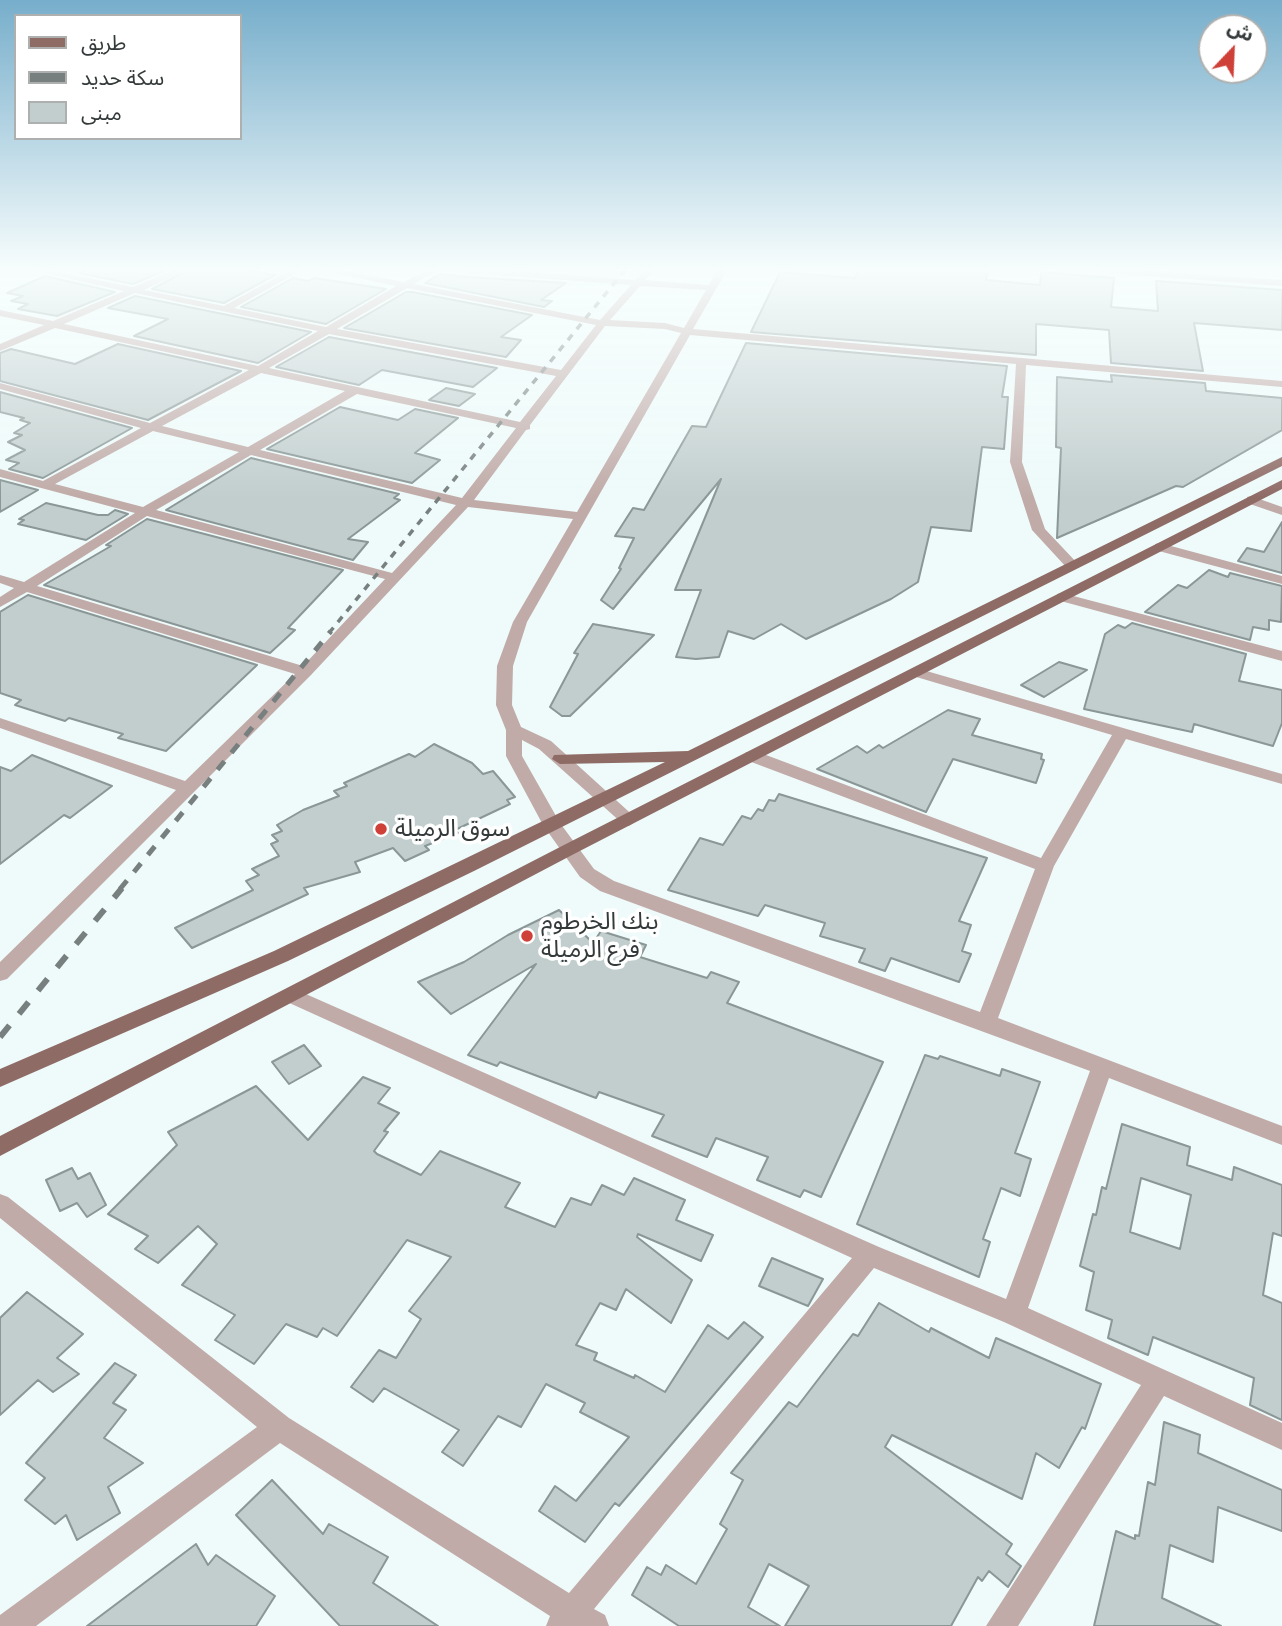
<!DOCTYPE html>
<html>
<head>
<meta charset="utf-8">
<style>
	body { margin:0 }
	#map { position:relative; width:1282px; height:1626px; overflow:hidden; background:#eefbfa; font-family:"Zilla Slab","Noto Sans Arabic",serif }
	canvas { display:block }
	.legend { position:absolute; left:14px; top:14px; width:228px; height:126px; box-sizing:border-box; background:#fff; border:2px solid #aeb0b0; margin:0; padding:9px 12px; list-style:none; font-size:21px; color:#343939 }
	.legend li { display:flex; align-items:center; gap:14px; height:35px }
	.legend b { width:35px; border:2px solid #aeb0b0 }
	.north { position:absolute; left:1198px; top:14px; width:70px; height:70px; box-sizing:border-box; background:#fff; border:2px solid #aeb0b0; border-radius:50%; rotate:23deg; font-size:19px; font-weight:700; line-height:28px; text-align:center; color:#343939 }
	.north::after { content:''; display:block; margin:auto; width:24px; height:32px; background:#ce4038; clip-path:polygon(50% 0,100% 100%,50% 72%,0 100%) }
</style>
</head>
<body>
<div id="map">
<canvas width="1282" height="1626"></canvas>
<ul class="legend">
<li><b style="height:9px;background:#8f6b66"></b>طريق</li>
<li><b style="height:9px;background:#787f7f"></b>سكة حديد</li>
<li><b style="height:19px;background:#c1cecd"></b>مبنى</li>
</ul>
<div class="north">ش</div>
</div>
<script>
const c = document.querySelector('canvas').getContext('2d');
c.lineJoin = 'round';
function fillPath(path, color) { c.fillStyle = color; c.fill(path, 'evenodd'); }
const poly = rows => new Path2D(rows.map(r => 'M' + r).join(''));
function trace(path, color, width, dash) { c.strokeStyle = color; c.lineWidth = width; c.lineCap = dash ? 'butt' : 'round'; c.setLineDash(dash || []); c.stroke(path); }
function drawText(font, color, halo, rows, align = 'center') {
  c.font = font + ' "Zilla Slab","Noto Sans Arabic",serif'; c.lineWidth = 7; c.setLineDash([]); c.textBaseline = 'middle'; c.strokeStyle = halo; c.fillStyle = color; for (const [text, x, y, turn = 0] of rows) {
    c.save(); c.translate(x, y); c.rotate((+turn || 0) * Math.PI / 180); c.textAlign = isNaN(turn) ? turn : align; if (halo) c.strokeText(text, 0, 0); c.fillText(text, 0, 0); c.restore();
  }
}
const building = poly([
	[87,270,166,270,133,284,79,273,87,270],
	[188,270,248,270,275,275,224,303,152,289,188,270],
	[858,270,988,270,986,280,1040,285,1041,272,1114,278,1111,307,1158,311,1156,281,1282,290,1282,330,1194,323,1203,371,1111,363,1109,330,1036,324,1036,355,751,332,780,272,855,278,858,270],
	[440,274,467,277,566,283,541,300,552,301,544,307,425,283,440,274],
	[45,276,115,292,57,316,18,309,28,304,11,301,23,296,7,293,45,276],
	[293,278,308,281,314,278,386,289,326,324,241,307,293,278],
	[406,292,412,292,532,315,501,337,521,340,506,357,344,328,406,292],
	[135,296,311,332,258,363,134,336,168,319,108,308,135,296],
	[329,337,497,368,473,387,382,370,359,385,276,367,329,337],
	[746,343,1007,366,1002,397,1008,397,1004,449,982,447,971,531,931,527,918,582,891,599,806,639,781,624,754,639,728,631,719,657,696,659,676,657,701,590,675,590,721,479,613,609,601,600,621,569,619,568,634,538,615,536,633,508,644,510,692,426,706,427,746,343],
	[118,344,241,371,148,420,0,381,0,353,11,349,75,364,118,344],
	[1111,375,1205,383,1206,391,1282,398,1282,430,1183,487,1176,486,1057,538,1061,448,1056,447,1057,377,1112,382,1111,375],
	[446,388,475,394,459,406,429,400,446,388],
	[0,392,132,428,43,478,9,469,19,463,6,460,25,450,8,442,22,435,14,433,30,423,20,420,24,418,0,412,0,392],
	[340,407,398,420,415,409,458,418,415,453,440,460,412,483,267,449,340,407],
	[251,458,399,494,394,498,400,500,348,539,368,542,353,560,166,510,251,458],
	[0,480,38,490,0,512,0,480],
	[46,503,98,515,108,515,115,510,128,514,86,540,18,524,24,520,19,519,46,503],
	[147,519,343,570,288,628,295,630,270,653,44,585,111,546,106,545,147,519],
	[1282,522,1282,573,1238,561,1247,548,1264,552,1282,522],
	[1209,570,1228,577,1230,573,1282,586,1281,622,1269,620,1269,630,1253,627,1250,640,1145,612,1178,585,1187,588,1209,570],
	[28,595,257,665,166,751,118,738,123,734,69,718,65,721,15,705,21,700,0,693,0,612,28,595],
	[1132,623,1246,654,1239,681,1282,690,1282,723,1273,746,1194,724,1192,732,1084,709,1105,634,1118,625,1125,628,1132,623],
	[593,624,654,635,570,716,562,716,550,707,578,654,574,653,593,624],
	[1059,662,1087,670,1044,697,1021,685,1059,662],
	[948,710,980,719,972,735,1042,754,1041,759,1044,760,1036,783,953,759,926,812,817,769,857,746,867,753,879,745,883,748,948,710],
	[434,744,472,763,483,774,493,771,515,797,507,800,510,804,455,830,458,833,425,846,429,850,405,861,393,848,355,862,360,872,304,888,308,894,192,948,175,928,253,890,246,881,259,875,252,869,279,856,271,844,278,841,272,835,282,831,277,825,303,810,339,796,334,791,347,786,344,783,409,754,415,757,434,744],
	[32,755,112,786,70,818,64,815,0,864,0,767,11,771,32,755],
	[779,794,987,858,959,921,971,925,962,951,971,954,959,982,891,958,885,971,859,962,865,949,820,936,825,923,765,905,758,916,668,890,700,838,723,845,742,816,751,819,758,809,763,811,769,800,775,801,779,794],
	[559,910,593,943,601,931,646,945,640,957,707,978,711,972,739,982,727,1003,883,1062,821,1197,804,1190,800,1197,757,1180,768,1157,716,1138,707,1157,652,1136,664,1115,599,1092,596,1098,500,1062,497,1066,468,1055,536,964,451,1014,418,982,464,962,508,935,559,910],
	[304,1045,321,1066,289,1084,272,1062,304,1045],
	[925,1055,938,1059,940,1056,1000,1076,1002,1069,1040,1082,1015,1153,1031,1159,1020,1196,1001,1188,983,1239,990,1242,979,1277,857,1224,925,1055],
	[363,1077,390,1088,378,1103,399,1113,384,1131,388,1132,374,1151,377,1154,421,1175,440,1151,472,1164,520,1183,505,1207,555,1227,571,1198,591,1205,602,1185,624,1195,634,1178,685,1200,676,1220,713,1235,701,1261,638,1234,637,1237,692,1280,671,1323,626,1289,616,1310,600,1303,576,1345,597,1353,594,1360,634,1378,635,1375,665,1392,708,1325,728,1339,744,1322,763,1337,619,1506,615,1503,585,1542,539,1511,555,1486,576,1501,629,1437,580,1412,585,1403,546,1384,521,1427,498,1416,463,1466,442,1452,459,1430,384,1388,373,1402,351,1387,379,1350,396,1358,421,1319,409,1311,451,1257,407,1240,337,1336,323,1328,317,1337,286,1324,254,1364,215,1340,235,1315,182,1285,217,1244,198,1226,158,1263,135,1249,148,1236,108,1214,177,1145,168,1132,256,1086,308,1140,363,1077],
	[1122,1124,1190,1147,1187,1165,1232,1180,1234,1167,1282,1185,1282,1236,1273,1233,1263,1295,1282,1303,1282,1420,1250,1405,1254,1378,1153,1337,1148,1355,1108,1338,1112,1320,1086,1310,1094,1272,1080,1266,1093,1214,1096,1215,1102,1187,1106,1189,1122,1124],
	[1141,1178,1191,1195,1180,1249,1130,1232,1141,1178],
	[72,1168,78,1179,90,1173,106,1205,87,1217,77,1203,60,1211,46,1180,72,1168],
	[772,1258,823,1279,808,1306,759,1286,772,1258],
	[27,1292,83,1334,57,1358,79,1374,53,1392,38,1380,0,1415,0,1318,27,1292],
	[879,1303,929,1332,931,1328,989,1358,996,1338,1101,1384,1085,1429,1082,1427,1059,1468,1036,1453,1022,1499,892,1435,885,1447,1012,1544,1006,1554,1021,1566,1008,1587,989,1571,982,1581,978,1577,951,1626,785,1626,809,1586,769,1564,748,1607,780,1626,679,1626,632,1595,647,1567,661,1575,666,1565,696,1584,727,1529,720,1524,743,1480,731,1473,789,1402,797,1407,853,1334,858,1336,879,1303],
	[115,1363,136,1375,113,1403,126,1410,104,1438,143,1463,108,1487,120,1513,77,1540,66,1515,55,1524,25,1500,45,1478,26,1463,115,1363],
	[1164,1422,1200,1435,1198,1453,1282,1490,1282,1531,1218,1507,1213,1562,1170,1545,1162,1598,1221,1626,1094,1626,1116,1531,1135,1539,1135,1535,1139,1536,1148,1482,1155,1485,1164,1422],
	[272,1480,323,1534,329,1524,388,1557,373,1583,438,1626,340,1626,236,1515,272,1480],
	[196,1544,208,1565,216,1555,275,1596,256,1626,87,1626,196,1544]
]);
fillPath(building, '#c1cecd');
trace(building, '#8a9796', 2);
fillPath(poly([
	[30,270,48,270,133,287,173,270,186,270,144,290,224,306,290,270,302,270,234,308,326,327,396,286,320,270,339,270,404,282,426,270,437,270,414,284,600,320,631,285,468,273,463,270,504,270,635,280,644,270,654,270,645,280,709,285,717,270,727,270,693,329,1282,381,1282,387,1026,365,1022,462,1045,529,1079,565,1072,569,1067,568,1032,530,1010,462,1016,364,690,335,527,622,513,666,512,705,521,727,551,741,638,820,629,826,623,824,539,749,522,740,522,756,560,823,594,869,614,881,980,1012,1035,869,746,760,744,756,746,752,758,752,1041,858,1112,735,913,676,910,673,913,670,923,670,1282,774,1282,784,1126,739,1054,866,998,1018,1282,1126,1282,1145,1109,1078,1028,1308,1282,1423,1282,1450,1164,1396,1018,1626,986,1626,1141,1385,1004,1322,874,1268,594,1609,605,1615,609,1626,546,1626,550,1616,280,1443,36,1626,0,1626,0,1615,257,1427,0,1218,0,1194,8,1197,289,1418,569,1593,852,1258,285,1001,282,996,285,991,292,988,299,991,879,1247,1006,1299,1090,1071,600,891,580,877,543,825,506,756,506,730,496,705,497,666,513,622,573,519,468,507,311,675,7,979,0,981,0,962,176,790,0,728,0,718,185,781,295,674,27,592,0,607,0,597,14,588,0,583,0,575,24,582,135,513,0,477,0,469,43,481,141,428,0,389,0,383,150,423,249,370,55,328,0,351,0,344,44,325,0,316,0,310,53,321,124,291,30,270],
	[640,286,706,290,684,328,665,323,610,320,640,286],
	[407,288,596,325,561,370,337,329,407,288],
	[135,293,318,331,258,366,64,324,135,293],
	[605,326,665,329,681,333,577,512,474,500,526,430,530,429,530,425,605,326],
	[329,334,556,376,520,422,269,368,329,334],
	[261,373,345,391,248,447,162,426,261,373],
	[357,394,516,428,462,498,260,450,357,394],
	[153,431,239,452,143,507,55,484,153,431],
	[251,455,456,505,392,573,156,510,251,455],
	[147,516,385,579,303,666,37,586,147,516],
	[1100,270,1141,270,1282,280,1282,286,1105,273,1100,270],
	[1251,496,1282,507,1282,515,1247,503,1247,497,1251,496],
	[1160,543,1282,576,1282,584,1155,550,1155,544,1160,543],
	[1062,593,1282,651,1282,661,1057,600,1057,594,1062,593]
]), '#c0aba8');
fillPath(poly([
	[1282,457,1282,466,474,871,288,961,0,1087,0,1069,274,951,665,762,560,764,552,759,554,755,688,751,1282,457],
	[1282,480,1282,489,574,854,0,1156,0,1136,562,846,1282,480]
]), '#8f6b66');
trace(poly([
	[329,633,625,270]
]), '#787f7f', 3.5, [7, 7]);
trace(poly([
	[120,889,331,631]
]), '#787f7f', 5, [11, 11]);
trace(poly([
	[0,1037,122,888]
]), '#787f7f', 6, [15, 15]);
const sky = c.createLinearGradient(0, 0, 0, 498);
sky.addColorStop(0, '#77aecb');
sky.addColorStop(0.54, '#f7fdfd');
sky.addColorStop(1, '#f7fdfd00');
c.fillStyle = sky;
c.fillRect(0, 0, 1282, 498);
for (const [x, y, r, color] of [
	[381,829,7,"#ce4038"],
	[527,936,7,"#ce4038"]
]) { const dot = new Path2D(); dot.arc(x, y, r, 0, 2 * Math.PI); c.fillStyle = color; c.fill(dot); trace(dot, '#fff', 2.5); }
drawText('24px', '#343939', '#fff', [
	["سوق الرميلة",395,829],
	["بنك الخرطوم",541,922],
	["فرع الرميلة",541,950]
], 'left');
</script>
</body>
</html>
